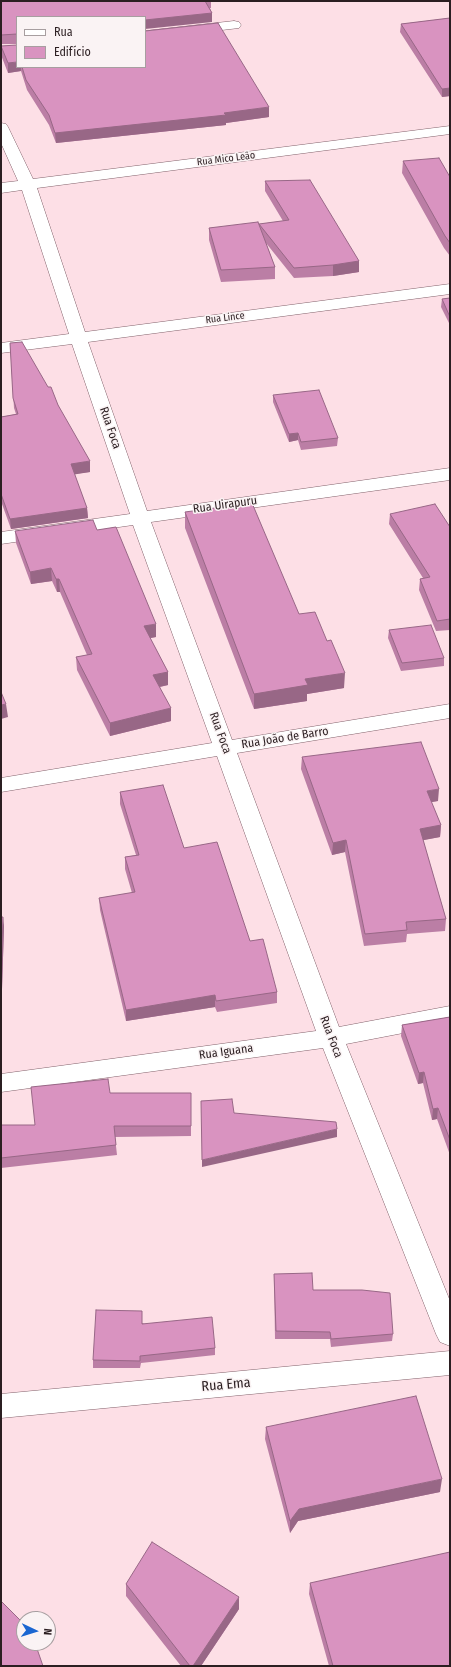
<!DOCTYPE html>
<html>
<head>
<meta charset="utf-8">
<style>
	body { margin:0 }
	#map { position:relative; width:451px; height:1667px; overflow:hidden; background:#fddfe6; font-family:"Fira Sans Condensed",sans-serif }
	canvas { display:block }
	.frame { position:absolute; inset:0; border:2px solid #2b1e21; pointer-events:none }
	.legend { position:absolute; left:16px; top:16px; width:130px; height:52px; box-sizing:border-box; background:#faf3f4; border:1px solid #a79ea0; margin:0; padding:5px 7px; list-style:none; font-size:12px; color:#2b1e21 }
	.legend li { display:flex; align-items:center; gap:8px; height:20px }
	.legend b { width:20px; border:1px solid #a79ea0 }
	.north { position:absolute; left:16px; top:1611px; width:40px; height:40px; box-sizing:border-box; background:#faf3f4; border:1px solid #a79ea0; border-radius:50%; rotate:94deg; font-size:11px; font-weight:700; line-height:16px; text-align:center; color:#2b1e21 }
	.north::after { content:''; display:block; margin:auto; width:14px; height:18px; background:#1a66d1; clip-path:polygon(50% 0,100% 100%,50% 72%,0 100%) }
</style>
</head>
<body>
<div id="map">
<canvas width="451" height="1667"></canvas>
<div class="frame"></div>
<ul class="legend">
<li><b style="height:5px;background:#fff"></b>Rua</li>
<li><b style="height:11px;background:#d993c0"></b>Edifício</li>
</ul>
<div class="north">N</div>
</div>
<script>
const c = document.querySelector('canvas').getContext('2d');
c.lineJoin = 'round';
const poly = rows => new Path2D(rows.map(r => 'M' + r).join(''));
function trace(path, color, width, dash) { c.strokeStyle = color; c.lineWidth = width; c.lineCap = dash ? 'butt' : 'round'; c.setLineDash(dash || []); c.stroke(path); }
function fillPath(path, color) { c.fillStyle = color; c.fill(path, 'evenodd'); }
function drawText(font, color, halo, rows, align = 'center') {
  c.font = font + ' "Fira Sans Condensed",sans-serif'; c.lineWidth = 3; c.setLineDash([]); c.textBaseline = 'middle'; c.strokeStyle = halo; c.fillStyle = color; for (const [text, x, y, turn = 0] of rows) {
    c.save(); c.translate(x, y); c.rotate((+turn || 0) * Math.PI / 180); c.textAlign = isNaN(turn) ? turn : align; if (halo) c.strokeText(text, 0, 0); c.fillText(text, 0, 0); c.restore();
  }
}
const minor = poly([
	[234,21,239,22,241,25,239,28,145,39,145,31,234,21],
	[1,123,6,124,8,127,33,179,450,126,450,134,37,188,85,332,450,284,450,294,88,342,147,511,450,468,450,480,151,522,232,740,450,704,450,718,237,753,339,1027,450,1006,450,1024,346,1044,450,1301,450,1346,440,1342,436,1334,323,1048,1,1092,1,1074,316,1031,217,756,1,792,1,778,212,743,133,525,1,544,1,532,130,514,72,344,1,353,1,343,69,334,22,190,1,193,1,183,18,181,1,143,1,123],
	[450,1351,450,1375,1,1418,1,1394,450,1351]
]);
trace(minor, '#82626b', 1);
fillPath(minor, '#fff');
fillPath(poly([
	[1,1,211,1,211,8,210,8,212,13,212,22,17,17,17,44,1,44],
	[450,18,450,96,442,97,400,32,401,24],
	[1,46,17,67,145,67,269,117,226,123,226,125,56,143,49,125,27,90,21,71,8,73,1,55],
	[403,161,450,177,450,256,444,248,402,173],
	[265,181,359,261,359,272,333,276,294,278,266,243,275,267,275,279,221,282,209,240,209,228,259,225,259,224,283,221,265,191],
	[450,298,450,325,441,307,442,299],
	[10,343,58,405,90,472,74,474,87,508,88,518,11,529,2,504,1,504,1,417,16,414,14,408],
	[273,395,338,438,337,446,301,450,298,440,289,442,273,402],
	[185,512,299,614,327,641,344,688,307,694,307,701,254,709,185,528],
	[390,514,450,527,450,630,436,631,419,590,420,579,423,578,389,524],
	[97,530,156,637,150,638,168,672,168,685,160,687,171,721,110,736,77,670,76,657,87,655,60,592,57,592,52,581,31,584,16,543,15,531],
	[389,630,444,658,444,666,401,671,388,638],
	[302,757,438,801,431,802,441,825,440,837,423,840,446,919,445,931,407,934,406,942,364,946,345,852,332,855,301,769],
	[120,792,184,848,250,941,277,992,277,1003,217,1012,215,1007,126,1021,100,910,99,898,132,893,125,869,125,857,136,855,120,804],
	[1,917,4,926,2,989,1,989],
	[450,1017,450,1155,437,1119,432,1120,423,1083,418,1084,401,1036,402,1025],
	[110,1093,191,1093,191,1136,115,1137,117,1155,1,1168,1,1125,35,1125],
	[274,1274,313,1290,393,1334,392,1341,331,1347,330,1339,275,1339],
	[142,1318,142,1323,215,1348,215,1355,141,1363,140,1368,93,1368,93,1360],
	[266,1427,440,1492,298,1521,290,1533,265,1439],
	[310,1583,450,1666,329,1666,309,1594],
	[126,1584,239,1609,201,1666,181,1666,126,1596]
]), '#bb7ea5');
fillPath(poly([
	[212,13,212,22,145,29,145,20],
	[17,62,17,67,21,67,21,71,8,73,8,63],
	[450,88,450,96,442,97,442,89],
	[269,107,269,117,226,123,226,125,56,143,55,133],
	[359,261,359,272,333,276,333,265],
	[298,433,298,440,289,442,289,434],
	[90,461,90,472,71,475,71,464],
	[87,508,88,518,11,529,10,519],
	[51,568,52,581,31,584,30,572],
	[56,579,59,579,60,592,57,592],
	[156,624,156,637,145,639,144,626],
	[168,672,168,685,154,688,153,675],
	[345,673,344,688,307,694,307,701,254,709,254,694,305,679],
	[6,704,8,717,1,719,1,705],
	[171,708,171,721,110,736,110,723],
	[439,789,438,801,426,803,427,791],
	[441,825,440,837,419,841,420,829],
	[346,840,345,852,332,855,333,843],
	[3,917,4,926,2,989,1,980],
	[215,995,215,1007,126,1021,126,1010],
	[424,1072,423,1083,418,1084,419,1073],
	[438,1108,437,1119,432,1120,433,1109],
	[337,1129,337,1137,202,1167,202,1160],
	[442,1479,440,1492,298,1521,290,1533,290,1521,299,1509],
	[239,1597,239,1609,201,1666,193,1666]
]), '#986786');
const building = poly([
	[1,1,205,1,212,13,145,20,145,17,17,17,17,34,1,35,1,1],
	[450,18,450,88,442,89,401,24,450,18],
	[218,23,269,107,224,113,226,115,55,133,49,115,26,80,22,67,145,67,145,31,218,23],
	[17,45,17,62,8,63,1,46,17,45],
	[439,158,450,177,450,243,445,236,403,161,439,158],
	[310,180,359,261,333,265,294,268,259,224,289,220,265,181,310,180],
	[258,222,275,267,221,270,209,228,258,222],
	[450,298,450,317,442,299,450,298],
	[22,342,48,387,51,387,58,405,90,461,71,464,87,508,10,519,1,494,1,417,18,414,13,398,10,343,22,342],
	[319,390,338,438,301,442,298,433,289,434,273,395,319,390],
	[252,503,299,614,315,612,327,641,331,640,345,673,305,679,308,685,254,694,185,512,252,503],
	[435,504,450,527,450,619,437,621,420,579,430,577,390,514,435,504],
	[93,520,97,530,116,527,156,624,144,626,168,672,153,675,171,708,110,723,76,657,92,654,59,579,56,579,51,568,30,572,15,531,93,520],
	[431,625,444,658,402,663,389,630,431,625],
	[1,692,6,704,1,705,1,692],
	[421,742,439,789,427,791,441,825,420,829,446,919,406,922,407,930,365,934,346,840,333,843,302,757,421,742],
	[163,785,184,848,217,842,250,941,263,939,277,992,216,1001,215,995,126,1010,99,898,135,892,125,857,139,855,120,792,163,785],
	[1,917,3,917,1,980,1,917],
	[450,1017,450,1140,438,1108,433,1109,424,1072,419,1073,402,1025,450,1017],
	[108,1079,110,1093,191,1093,191,1126,114,1126,116,1145,1,1158,1,1125,35,1125,31,1087,108,1079],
	[232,1099,234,1113,336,1122,337,1129,202,1160,201,1101,232,1099],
	[312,1273,313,1290,362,1290,390,1293,393,1334,331,1339,330,1332,276,1331,274,1274,312,1273],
	[96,1310,142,1311,142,1324,212,1317,215,1348,140,1356,140,1361,93,1360,96,1310],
	[416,1396,442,1479,299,1509,290,1521,266,1427,416,1396],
	[152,1542,239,1597,193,1666,190,1666,126,1584,152,1542],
	[450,1552,450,1666,333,1666,310,1583,450,1552],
	[1,1601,24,1624,24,1643,35,1643,43,1666,1,1666,1,1601]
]);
fillPath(building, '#d993c0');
trace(building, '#986786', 1);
drawText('10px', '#2b1e21', '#faf3f4', [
	["Rua Mico Leão",226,159,-7],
	["Rua Lince",225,318,-7]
]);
drawText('12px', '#2b1e21', '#faf3f4', [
	["Rua Foca",110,428,71],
	["Rua Uirapuru",225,505,-8],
	["Rua Foca",220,733,70],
	["Rua João de Barro",285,738,-9],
	["Rua Foca",331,1037,69],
	["Rua Iguana",226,1052,-8]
]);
drawText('14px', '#2b1e21', '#faf3f4', [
	["Rua Ema",226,1385,-5]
]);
</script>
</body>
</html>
